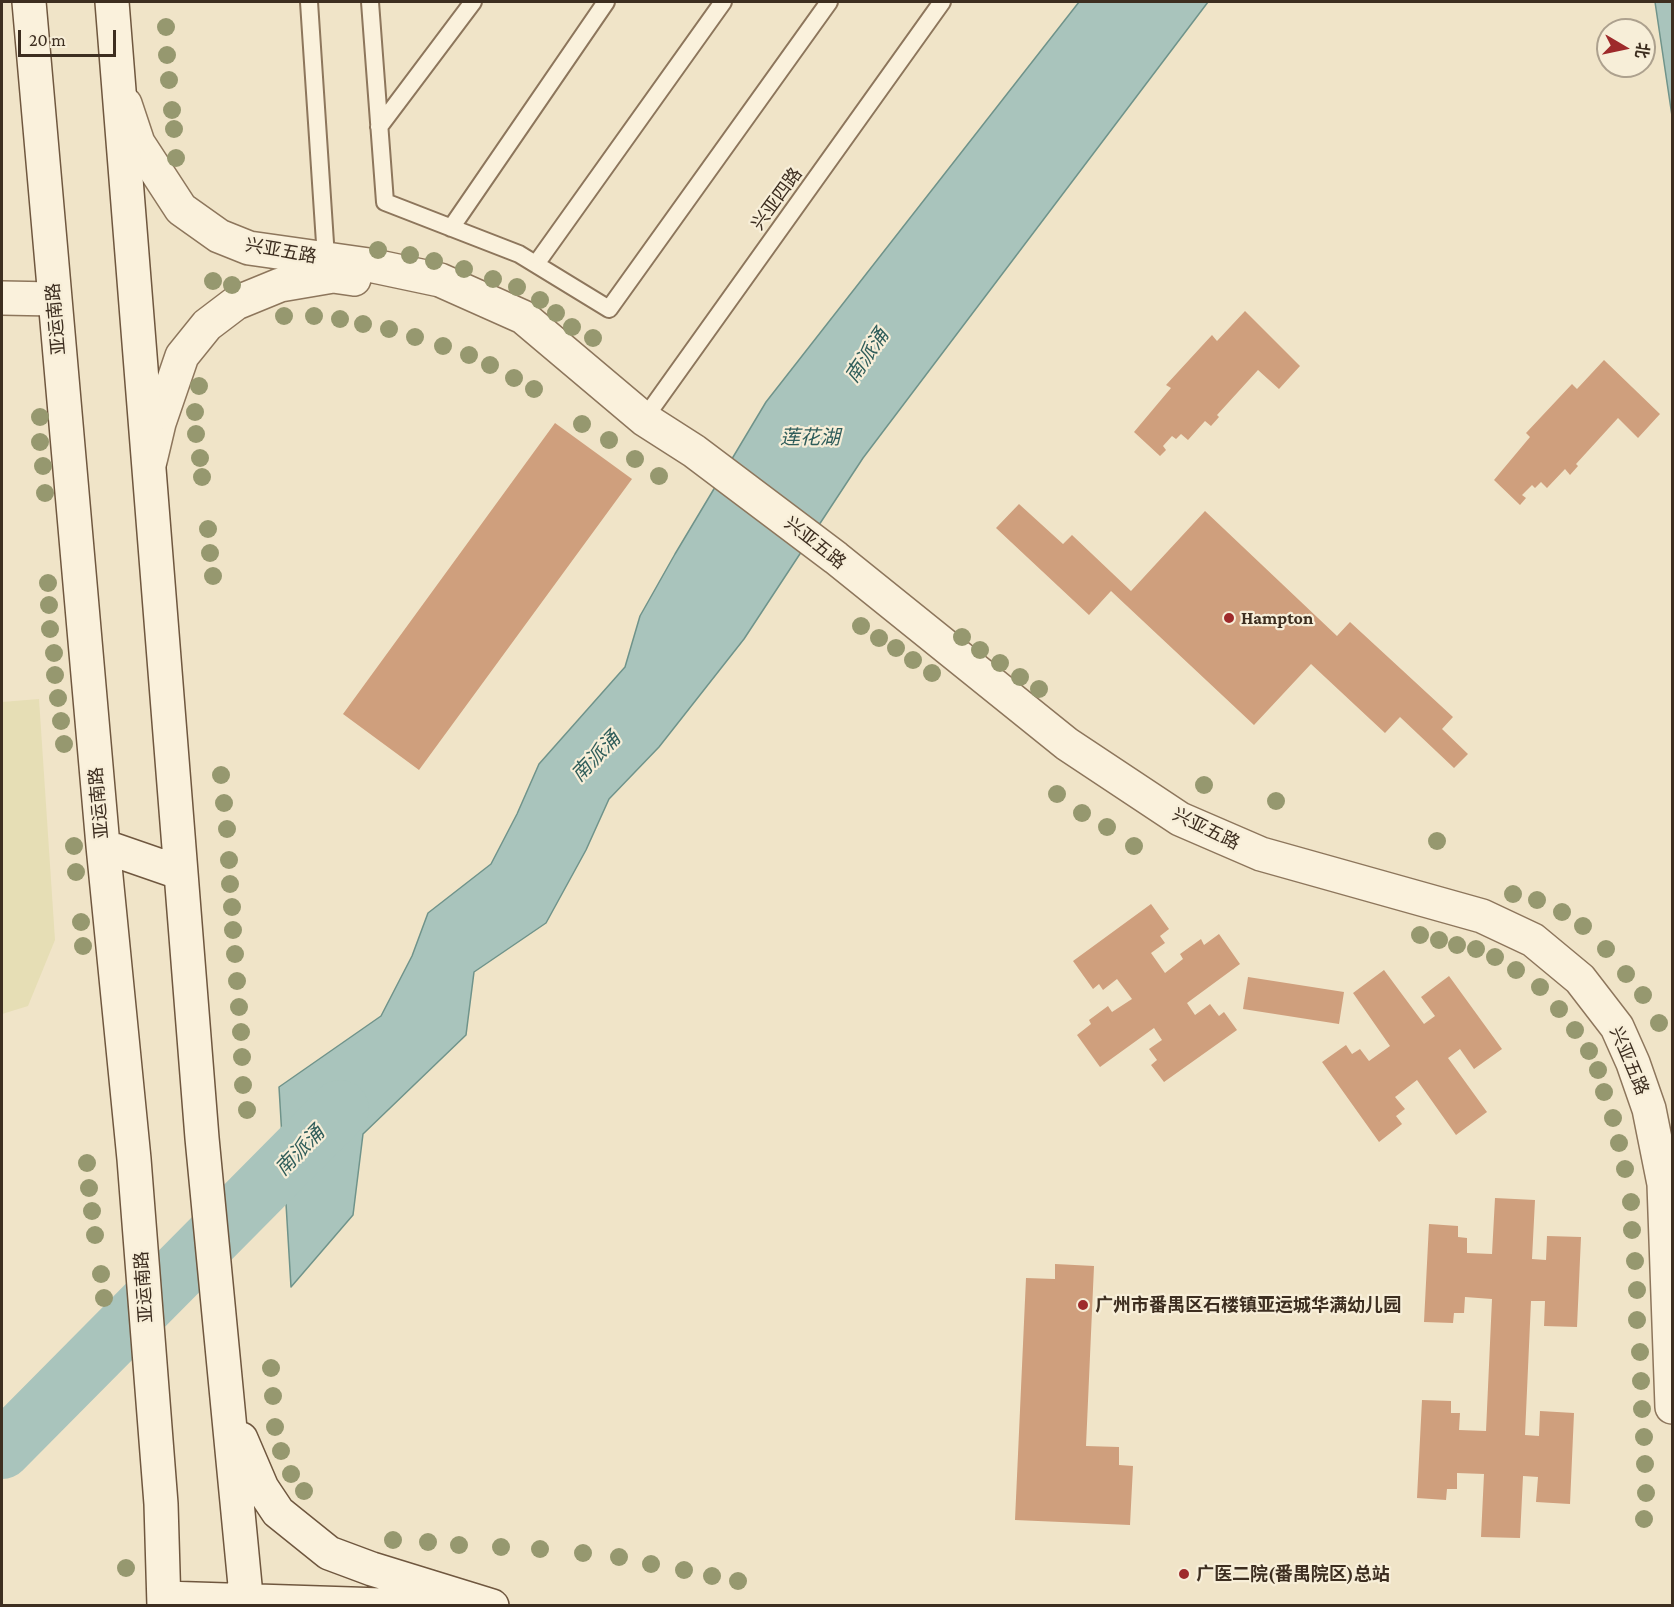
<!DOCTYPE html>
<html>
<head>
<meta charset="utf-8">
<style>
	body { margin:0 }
	#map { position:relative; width:1674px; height:1607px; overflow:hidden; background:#f0e4c8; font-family:"Crimson Pro","Noto Sans SC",serif }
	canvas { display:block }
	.frame { position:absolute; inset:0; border:3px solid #3d2e20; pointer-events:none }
	.north { position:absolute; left:1596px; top:18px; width:60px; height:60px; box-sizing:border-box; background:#f7eed8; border:2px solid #ada18e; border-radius:50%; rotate:99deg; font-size:16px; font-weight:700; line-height:24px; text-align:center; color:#3d2e20 }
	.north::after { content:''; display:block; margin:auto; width:21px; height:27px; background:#9e2a2b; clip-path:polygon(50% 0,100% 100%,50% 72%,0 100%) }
	.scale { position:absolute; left:18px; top:30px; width:98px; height:27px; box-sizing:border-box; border:3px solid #3d2e20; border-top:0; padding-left:8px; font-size:18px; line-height:21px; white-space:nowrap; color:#3d2e20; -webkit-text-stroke:4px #f7eed8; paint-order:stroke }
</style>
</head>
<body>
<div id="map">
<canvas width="1674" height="1607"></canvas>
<div class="frame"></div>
<div class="north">北</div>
<div class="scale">20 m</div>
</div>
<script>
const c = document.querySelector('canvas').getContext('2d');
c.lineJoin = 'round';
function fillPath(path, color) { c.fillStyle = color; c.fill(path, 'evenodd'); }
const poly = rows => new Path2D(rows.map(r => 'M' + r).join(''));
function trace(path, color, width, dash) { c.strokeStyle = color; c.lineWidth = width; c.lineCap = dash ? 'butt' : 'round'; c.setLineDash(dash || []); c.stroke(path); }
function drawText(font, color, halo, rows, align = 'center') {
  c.font = font + ' "Crimson Pro","Noto Sans SC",serif'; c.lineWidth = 4.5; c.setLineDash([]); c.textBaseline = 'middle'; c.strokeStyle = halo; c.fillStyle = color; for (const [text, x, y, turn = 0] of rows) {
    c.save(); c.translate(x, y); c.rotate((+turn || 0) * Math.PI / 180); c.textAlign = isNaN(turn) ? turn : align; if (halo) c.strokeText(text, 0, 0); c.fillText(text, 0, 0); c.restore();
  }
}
fillPath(poly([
	[39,699,55,940,28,1006,2,1014,2,702]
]), '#e6deb5');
const water = poly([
	[1079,2,1208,2,863,458,744,639,659,747,609,799,586,850,546,923,474,972,466,1035,363,1134,353,1215,291,1287,279,1087,381,1016,412,956,428,913,491,864,517,814,539,764,625,667,640,616,675,554,766,402,1079,2],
	[1655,2,1672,2,1672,116,1655,2]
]);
fillPath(water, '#a9c4bc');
trace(water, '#6f938a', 1.5);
trace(poly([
	[2,1450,340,1109]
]), '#a9c4bc', 58);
fillPath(poly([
	[1245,311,1300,366,1279,389,1258,370,1217,415,1219,417,1211,426,1205,421,1188,440,1181,434,1176,439,1172,436,1163,446,1166,450,1160,456,1134,432,1171,388,1166,385,1212,335,1217,341],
	[1604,360,1660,414,1638,438,1618,418,1576,464,1578,466,1570,475,1565,469,1547,488,1541,482,1535,488,1532,485,1522,495,1526,498,1520,505,1494,480,1530,437,1526,433,1572,384,1577,389],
	[555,423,632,479,419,770,343,714],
	[1019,504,1063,544,1072,535,1131,591,1205,511,1337,636,1350,622,1453,717,1442,729,1468,754,1454,768,1400,717,1385,733,1311,664,1254,725,1111,591,1089,615,996,528],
	[1151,904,1169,929,1160,936,1165,943,1151,953,1165,973,1183,959,1180,954,1201,939,1204,945,1219,934,1240,964,1187,1003,1195,1015,1210,1004,1219,1016,1224,1012,1237,1030,1164,1082,1151,1065,1157,1060,1149,1049,1162,1040,1154,1028,1100,1067,1077,1035,1091,1024,1089,1020,1108,1006,1112,1012,1132,999,1117,979,1103,990,1099,984,1093,989,1073,961],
	[1384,970,1424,1024,1435,1016,1421,997,1449,976,1502,1049,1474,1069,1460,1049,1448,1058,1487,1112,1456,1135,1417,1080,1395,1097,1405,1109,1396,1116,1402,1124,1379,1142,1322,1062,1346,1045,1352,1054,1360,1049,1369,1061,1390,1046,1353,993],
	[1248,977,1344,992,1339,1024,1243,1009],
	[1495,1198,1535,1200,1532,1259,1546,1260,1547,1236,1581,1237,1577,1327,1544,1326,1545,1301,1531,1301,1525,1435,1539,1436,1540,1411,1574,1413,1570,1504,1536,1502,1538,1477,1523,1476,1520,1538,1481,1537,1484,1474,1457,1473,1457,1489,1447,1489,1446,1500,1417,1498,1422,1400,1451,1401,1451,1413,1460,1413,1459,1430,1486,1431,1492,1299,1465,1297,1464,1313,1454,1313,1453,1323,1424,1322,1429,1224,1458,1226,1458,1237,1467,1238,1467,1253,1492,1254],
	[1055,1264,1094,1266,1086,1446,1119,1447,1119,1465,1133,1466,1130,1525,1015,1520,1026,1278,1055,1279]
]), '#cf9f7d');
const lane = poly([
	[309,2,326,258],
	[370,2,385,202,519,254,609,309,829,2],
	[379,127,473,2],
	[451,228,606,2],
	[536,264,723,2],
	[644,419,942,2]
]);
const street = poly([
	[125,104,138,143,181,209,219,236,249,248,369,265,440,280,523,317,644,419,694,451,836,558,1067,744,1180,819,1261,854,1482,916,1533,940,1580,979,1617,1027,1633,1063,1649,1109,1664,1184,1672,1407],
	[2,298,54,299],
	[150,461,159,423,182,356,207,325,236,303,280,285,333,276,354,279]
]);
const secondary = poly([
	[29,2,103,846,134,1159,161,1504,164,1606],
	[112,2,202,1138,247,1606],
	[103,846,181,873],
	[241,1439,262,1488,278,1512,329,1553,372,1569,492,1606],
	[164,1598,413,1606]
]);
trace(lane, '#8d765c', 20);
trace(street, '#8d765c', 36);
trace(secondary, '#6f573f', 36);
trace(lane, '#faf1dc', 16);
trace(street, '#faf1dc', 33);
trace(secondary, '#faf1dc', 33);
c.fillStyle = '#96986f';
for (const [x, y] of [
	[166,27],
	[167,55],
	[169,80],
	[172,110],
	[174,129],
	[176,158],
	[378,250],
	[410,255],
	[434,261],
	[464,269],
	[493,279],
	[213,281],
	[232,285],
	[517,287],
	[540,300],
	[556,313],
	[284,316],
	[314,316],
	[340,319],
	[363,324],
	[572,327],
	[389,329],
	[415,337],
	[593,338],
	[443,346],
	[469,355],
	[490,365],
	[514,378],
	[199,386],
	[534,389],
	[195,412],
	[40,417],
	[582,424],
	[196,434],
	[609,440],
	[40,442],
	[200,458],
	[635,459],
	[43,466],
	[659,476],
	[202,477],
	[45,493],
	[208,529],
	[210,553],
	[213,576],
	[48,583],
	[49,605],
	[861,626],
	[50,629],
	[962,637],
	[879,638],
	[896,648],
	[980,650],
	[54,653],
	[913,660],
	[1000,663],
	[932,673],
	[55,675],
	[1020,677],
	[1039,689],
	[58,698],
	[61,721],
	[64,744],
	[221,775],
	[1204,785],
	[1057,794],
	[1276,801],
	[224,803],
	[1082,813],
	[1107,827],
	[227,829],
	[1437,841],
	[74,846],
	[1134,846],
	[229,860],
	[76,872],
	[230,884],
	[1513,894],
	[1537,900],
	[232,907],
	[1562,912],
	[81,922],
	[1583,926],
	[233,930],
	[1420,935],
	[1439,940],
	[1457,945],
	[83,946],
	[1476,949],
	[1606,949],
	[235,954],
	[1495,957],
	[1516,970],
	[1626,974],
	[237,981],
	[1540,987],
	[1643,995],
	[239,1007],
	[1559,1009],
	[1659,1023],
	[1575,1030],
	[241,1032],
	[1589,1051],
	[242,1057],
	[1598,1070],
	[243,1085],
	[1604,1092],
	[247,1110],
	[1613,1118],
	[1619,1143],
	[87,1163],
	[1625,1169],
	[89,1188],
	[1631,1202],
	[92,1211],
	[1632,1230],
	[95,1235],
	[1635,1261],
	[101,1274],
	[1637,1290],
	[104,1298],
	[1637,1320],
	[1640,1352],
	[271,1368],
	[1641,1381],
	[273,1396],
	[1642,1409],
	[275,1427],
	[1644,1437],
	[281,1451],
	[1645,1464],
	[291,1474],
	[304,1491],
	[1646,1493],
	[1644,1519],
	[393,1540],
	[428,1542],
	[459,1545],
	[501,1547],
	[540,1549],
	[583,1553],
	[619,1557],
	[651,1564],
	[126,1568],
	[684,1570],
	[712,1576],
	[738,1581]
]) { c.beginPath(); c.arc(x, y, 9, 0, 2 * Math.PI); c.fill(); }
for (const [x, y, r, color] of [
	[1229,618,6,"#9e2a2b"],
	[1083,1305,6,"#9e2a2b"],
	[1184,1574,6,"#9e2a2b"]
]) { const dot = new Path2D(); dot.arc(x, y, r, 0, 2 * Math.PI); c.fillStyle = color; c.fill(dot); trace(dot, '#f7eed8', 2); }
drawText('18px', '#3d2e20', '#f7eed8', [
	["兴亚四路",777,199,-54],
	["兴亚五路",281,251,10],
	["亚运南路",56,319,-95],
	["兴亚五路",815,543,38],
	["亚运南路",99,803,-95],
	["兴亚五路",1206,829,26],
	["兴亚五路",1629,1061,67],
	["亚运南路",144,1287,-94]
]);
drawText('bold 18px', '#3d2e20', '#f7eed8', [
	["Hampton",1241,618],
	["广州市番禺区石楼镇亚运城华满幼儿园",1095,1305],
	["广医二院(番禺院区)总站",1196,1574]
], 'left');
drawText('italic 20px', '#2f5d5a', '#f7eed8', [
	["南派涌",867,356,-56],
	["莲花湖",810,438],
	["南派涌",596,757,-46],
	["南派涌",300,1151,-46]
]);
</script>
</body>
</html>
